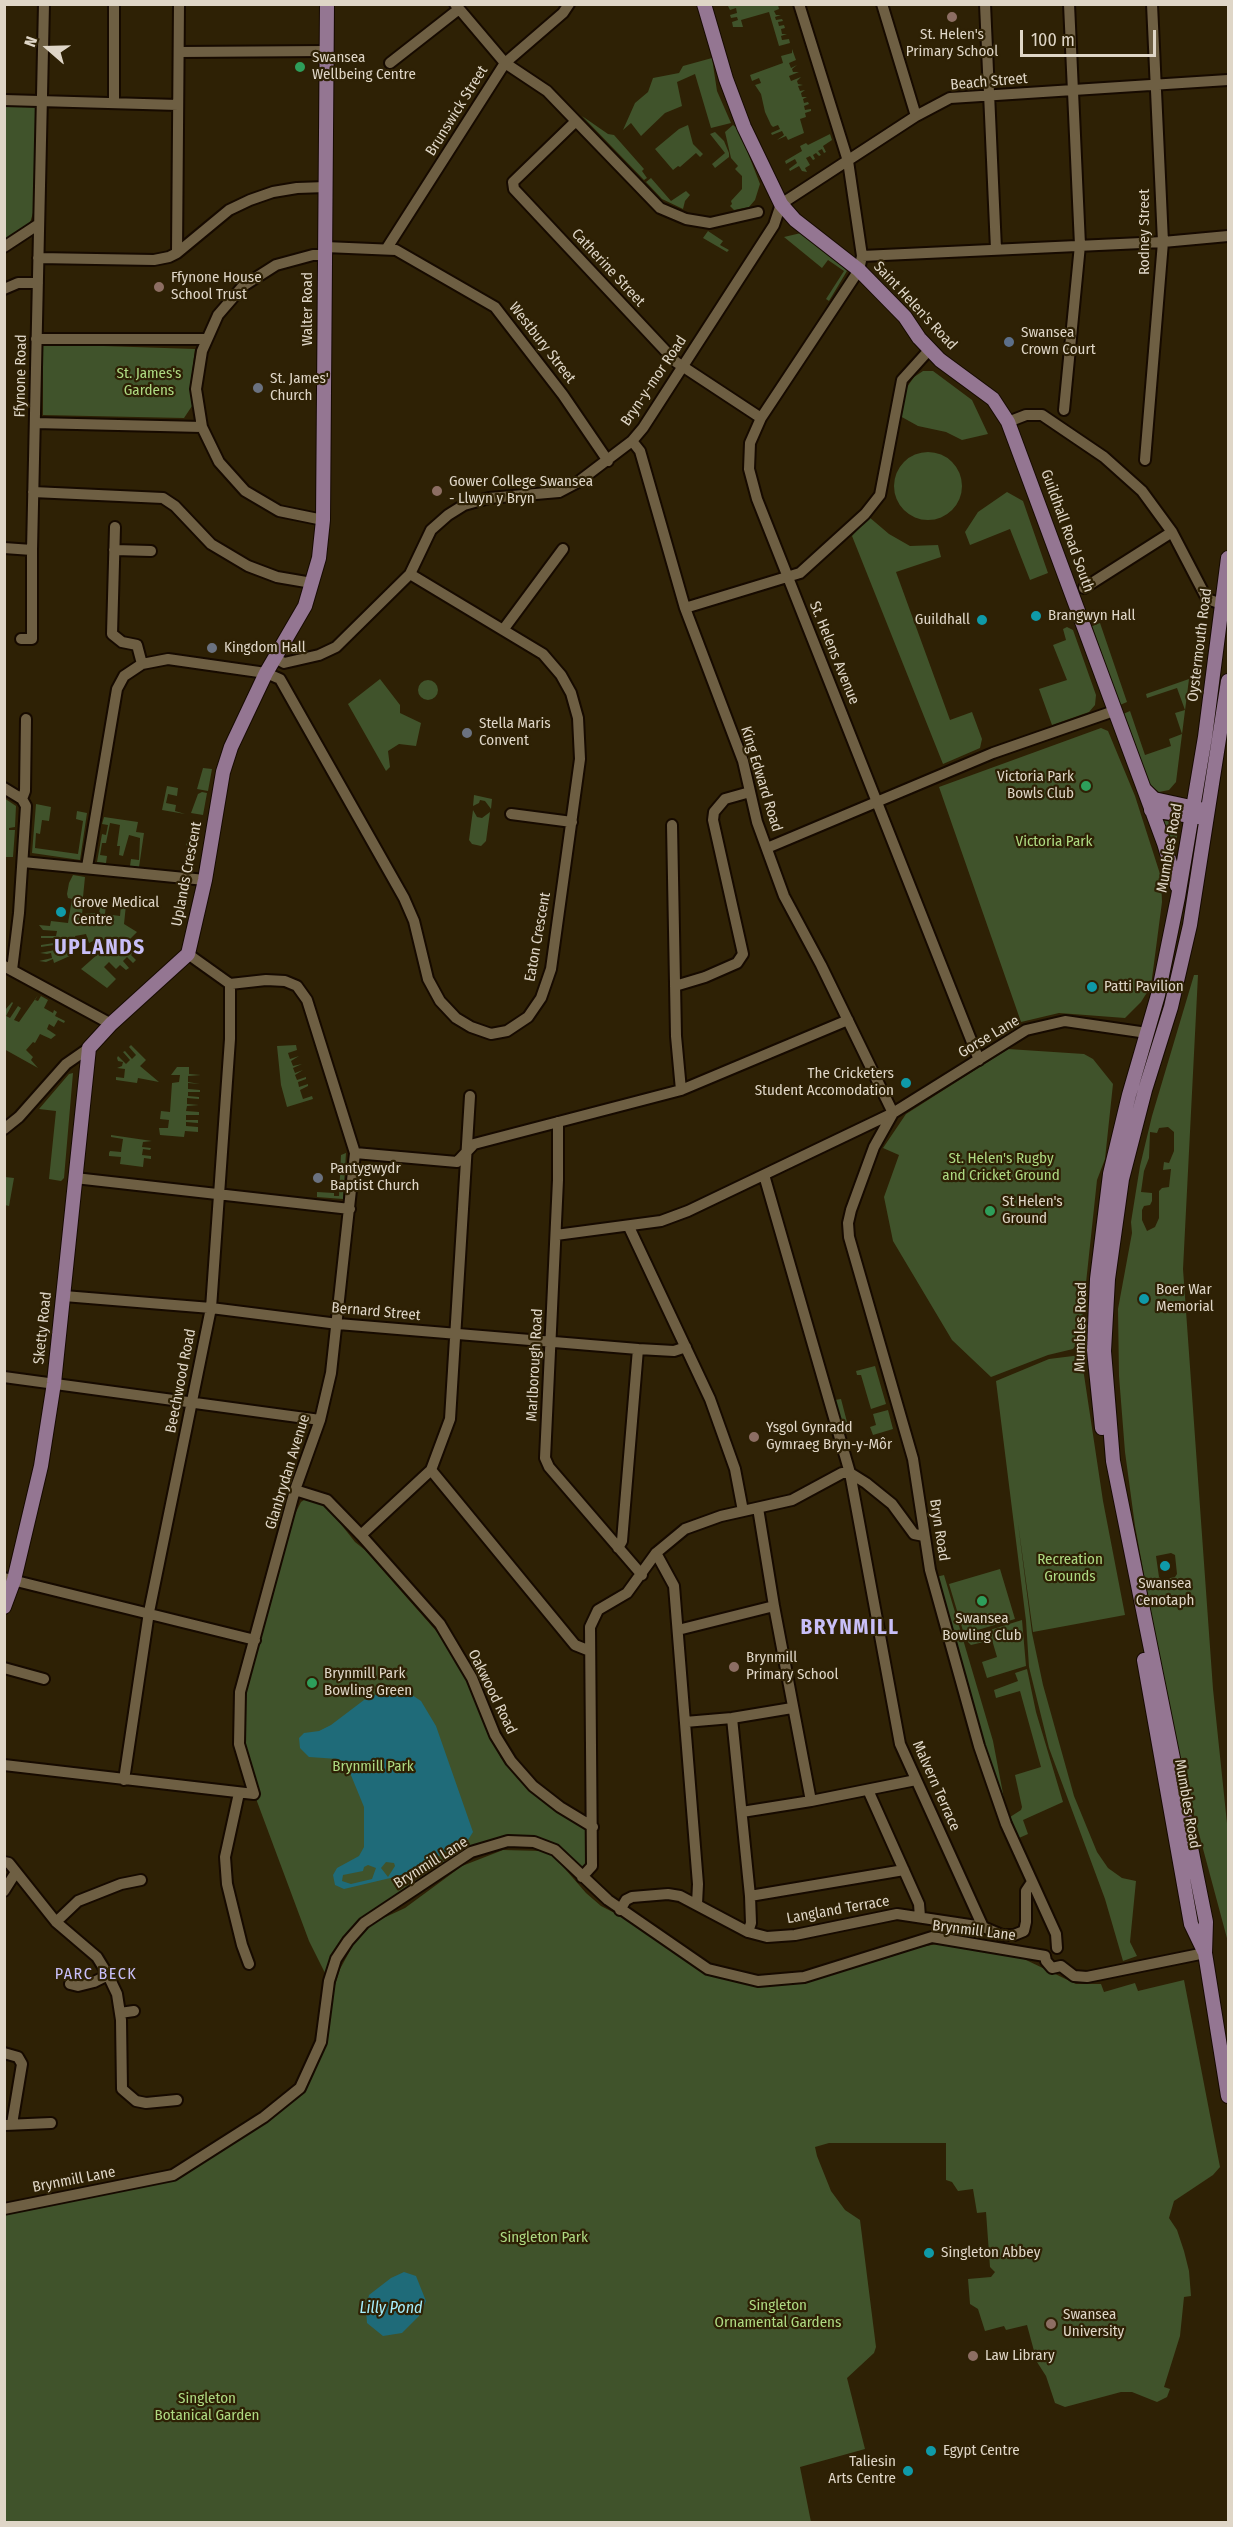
<!DOCTYPE html>
<html>
<head>
<meta charset="utf-8">
<style>
	body { margin:0 }
	#map { position:relative; width:1233px; height:2527px; overflow:hidden; background:#2e2105; font-family:"Fira Sans Condensed",sans-serif }
	canvas { display:block }
	.frame { position:absolute; inset:0; border:6px solid #dfd6c7; pointer-events:none }
	.north { position:absolute; left:18px; top:18px; width:60px; height:60px; -webkit-text-stroke:4px #2e2105; paint-order:stroke; rotate:290deg; font-size:16px; font-weight:700; line-height:24px; text-align:center; color:#dfd6c7 }
	.north::after { content:''; display:block; margin:auto; width:21px; height:27px; background:#dfd6c7; clip-path:polygon(50% 0,100% 100%,50% 72%,0 100%) }
	.scale { position:absolute; left:1020px; top:30px; width:136px; height:27px; box-sizing:border-box; border:3px solid #dfd6c7; border-top:0; padding-left:8px; font-size:18px; line-height:21px; white-space:nowrap; color:#dfd6c7; -webkit-text-stroke:4px #2e2105; paint-order:stroke }
</style>
</head>
<body>
<div id="map">
<canvas width="1233" height="2527"></canvas>
<div class="frame"></div>
<div class="north">N</div>
<div class="scale">100 m</div>
</div>
<script>
const c = document.querySelector('canvas').getContext('2d');
c.lineJoin = 'round';
function fillPath(path, color) { c.fillStyle = color; c.fill(path, 'evenodd'); }
const poly = rows => new Path2D(rows.map(r => 'M' + r).join(''));
function trace(path, color, width, dash) { c.strokeStyle = color; c.lineWidth = width; c.lineCap = dash ? 'butt' : 'round'; c.setLineDash(dash || []); c.stroke(path); }
function drawText(font, color, halo, rows, align = 'center') {
  c.font = font + ' "Fira Sans Condensed",sans-serif'; c.lineWidth = 4.5; c.setLineDash([]); c.textBaseline = 'middle'; c.strokeStyle = halo; c.fillStyle = color; for (const [text, x, y, turn = 0] of rows) {
    c.save(); c.translate(x, y); c.rotate((+turn || 0) * Math.PI / 180); c.textAlign = isNaN(turn) ? turn : align; if (halo) c.strokeText(text, 0, 0); c.fillText(text, 0, 0); c.restore();
  }
}
fillPath(poly([
	[734,4,778,5,779,9,774,11,776,15,781,15,775,17,776,20,782,19,783,21,778,22,779,26,784,25,785,28,781,29,782,34,787,34,781,36,782,40,789,39,790,43,779,46,769,12,741,20,743,27,733,27,732,22,738,20,737,17,731,18,730,15,737,13,736,8,730,10,728,6],
	[792,49,796,60,789,63,791,68,797,65,792,69,793,72,799,72,789,76,791,81,801,77,797,81,798,84,803,85,798,86,800,91,805,90,801,93,802,97,807,97,803,99,804,103,808,102,809,104,804,106,805,110,811,109,811,111,805,113,806,117,800,119,804,133,788,140,786,136,777,140,784,135,782,131,772,135,771,133,780,129,778,125,773,127,771,125,765,112,761,94,755,85,761,83,759,78,752,81,750,75,783,63,781,56,792,53],
	[712,58,717,91,731,123,711,128,695,74,677,82,682,106,665,113,641,136,631,123,623,130,635,103,648,92,653,78,679,73,683,66],
	[5,105,36,106,33,213,29,226,5,239],
	[582,116,608,134,614,135,644,169,642,171,647,178,644,180],
	[688,125,693,144,703,154,700,157,696,153,680,167,678,166,673,170,655,149,679,129],
	[733,125,739,130,760,184,755,200,749,207,734,210,730,206,732,204,731,201,742,189,742,176,735,169,738,166,731,158,725,132],
	[715,132,724,141,729,153,729,157,715,168,712,164,725,153,710,134],
	[830,134,832,140,823,146,826,152,824,153,822,149,818,151,821,155,819,156,816,153,813,155,815,159,813,160,810,156,806,158,810,165,805,168,807,172,802,171,799,166,790,171,789,169,797,163,795,159,786,164,785,161,802,151,800,146,806,143,808,145],
	[651,178,671,201,686,191,690,195,685,201,683,209,662,199,646,182],
	[708,231,723,241,720,245,729,250,727,252,703,238],
	[801,233,819,245,847,271,829,301,826,299,844,271,828,260,822,268,784,237],
	[43,344,195,349,190,389,192,406,184,418,43,415],
	[923,371,933,371,972,400,988,434,962,440,946,432,918,426,900,416,907,387,914,377],
	'894 486a34 34 0 1 1 68 0a34 34 0 1 1-68 0Z',
	[1007,492,1023,501,1048,573,1030,580,1010,529,970,545,965,532,978,512],
	[869,517,889,534,910,546,938,545,941,557,896,572,950,720,972,712,982,739,980,748,943,764,852,536],
	[1100,623,1127,702,1120,705,1092,626],
	[1067,627,1073,630,1096,695,1095,705,1089,712,1052,725,1039,689,1067,680,1053,645,1066,640,1063,629],
	[380,679,400,705,400,713,421,723,416,746,399,744,388,751,390,767,386,771,348,704],
	[1189,679,1176,782,1169,790,1159,792,1148,783,1123,714,1130,711,1145,755,1171,746,1169,739,1182,734,1175,713,1185,710,1177,688,1147,698,1146,694],
	'418 690a10 10 0 1 1 20 0a10 10 0 1 1-20 0Z',
	[1101,728,1108,731,1135,796,1161,877,1162,902,1151,986,1141,1002,1125,1018,1059,1013,1021,1022,939,787],
	[203,768,212,769,208,791,197,789],
	[167,786,178,788,177,796,168,794,166,803,176,805,175,811,185,814,162,810],
	[202,792,207,793,203,815,191,813,198,794],
	[474,795,492,799,491,809,485,801,480,800,479,803,473,806],
	[4,798,16,806,15,827,9,828,9,830,15,830,13,857,5,857],
	[36,804,51,807,49,821,42,820,40,834,36,833,35,848,78,854,83,821,76,819,77,811,87,813,80,860,32,853],
	[473,810,477,817,482,818,490,812,486,841,481,846,472,844,469,840],
	[104,817,138,822,136,832,144,833,139,867,130,866,131,859,139,860,140,838,129,835,123,856,119,855,120,846,117,846,120,825,110,823,106,843,102,843,100,855,107,856,106,863,97,862,102,834,106,835,108,825,102,824],
	[1160,820,1179,823,1174,856],
	[194,825,201,826,196,856,190,855,192,848,186,845],
	[73,875,85,877,83,897,87,901,87,906,83,906,82,914,99,913,101,903,106,904,105,914,120,916,121,905,126,905,124,924,137,932,127,942,135,950,131,955,136,960,133,963,127,957,123,961,129,968,126,970,120,965,116,969,109,962,104,967,116,979,107,988,81,969,107,946,102,937,89,943,86,934,75,936,77,948,70,951,72,955,54,963,53,959,46,962,39,961,52,958,51,953,47,954,40,953,55,950,54,945,41,947,41,945,54,943,53,938,41,938,41,936,56,936,57,931,43,930,39,925,50,926,51,921,68,923,72,899,68,898,67,894,69,883],
	[1194,975,1198,975,1183,1269,1213,1689,1228,1833,1228,1942,1191,1804,1170,1714,1135,1526,1125,1452,1119,1376,1118,1309,1132,1233,1131,1222,1140,1166,1152,1116],
	[1168,1127,1174,1132,1174,1151,1169,1163,1164,1162,1163,1170,1171,1169,1169,1187,1162,1188,1159,1191,1159,1218,1155,1227,1147,1231,1142,1220,1142,1210,1144,1206,1150,1205,1152,1201,1152,1193,1141,1192,1144,1171,1149,1158,1150,1132,1157,1133,1159,1128],
	[1171,1553,1175,1555,1177,1574,1175,1577,1162,1580,1159,1577,1156,1556],
	[38,995,35,1000,38,1001,41,996,48,1000,44,1008,53,1013,54,1010,57,1012,55,1016,65,1021,64,1023,58,1020,54,1027,49,1024,47,1029,56,1035,51,1039,40,1034,35,1043,33,1042,26,1050,33,1057,31,1060,38,1068,4,1049,5,1010,12,1002,13,1003,6,1016,10,1018,18,1006,21,1008,14,1020,19,1022],
	[131,1045,146,1060,140,1066,159,1082,138,1078,137,1083,116,1080,116,1077,124,1078,125,1069,117,1068,122,1066,123,1062,118,1061,117,1058,118,1056,126,1064,130,1060,123,1052,125,1051,132,1059,136,1055,129,1047],
	[296,1045,297,1050,288,1053,290,1059,299,1056,291,1061,293,1066,302,1064,293,1068,295,1073,303,1070,295,1075,297,1080,306,1077,306,1079,298,1082,299,1087,308,1084,308,1086,300,1090,303,1099,312,1096,313,1099,287,1107,281,1085,277,1046],
	[1008,1049,1084,1054,1093,1059,1113,1084,1105,1159,1097,1180,1080,1339,1073,1349,1048,1355,991,1377,952,1340,893,1241,884,1197,899,1155,883,1148,906,1114],
	[177,1067,189,1067,189,1074,201,1075,188,1076,188,1082,200,1084,188,1083,188,1089,200,1090,200,1092,188,1092,188,1096,199,1097,199,1099,187,1098,187,1104,199,1105,187,1106,186,1111,199,1112,199,1115,186,1115,186,1120,198,1120,198,1123,186,1122,186,1126,198,1127,198,1132,185,1131,184,1137,160,1135,159,1128,168,1128,169,1120,160,1119,161,1111,170,1112,172,1083,179,1082,180,1075,171,1075],
	[73,1073,64,1178,61,1181,49,1179,56,1111,39,1109,69,1074],
	[111,1135,152,1141,143,1142,142,1147,151,1148,150,1150,143,1149,142,1155,151,1156,151,1159,144,1158,143,1167,120,1164,121,1157,109,1156,109,1153,110,1151,121,1152,123,1139,111,1137],
	[346,1153,343,1199,317,1197,317,1192,334,1193,334,1196,339,1196,341,1155],
	[5,1177,14,1178,9,1206,5,1205],
	[1081,1355,1103,1501,1125,1615,1033,1632,1018,1523,1032,1633,1043,1685,1074,1796,1097,1852,1108,1868,1122,1878,1136,1881,1130,1942,1137,1956,1123,1961,1105,1899,1049,1748,1029,1667,1026,1621,996,1381,1049,1359],
	[875,1366,886,1404,871,1409,861,1375,857,1375,856,1371],
	[830,1381,835,1400,841,1399,847,1422,843,1438,825,1383],
	[888,1410,893,1429,873,1435,870,1427,876,1425,873,1414],
	[307,1498,325,1504,355,1542,365,1550,438,1633,468,1681,489,1733,501,1758,530,1791,585,1828,588,1859,582,1877,555,1850,534,1842,471,1852,364,1923,329,1981,309,1941,255,1796,239,1744,240,1692,284,1536,301,1502],
	[1000,1569,1015,1619,964,1634,949,1584],
	[944,1575,993,1741,1005,1804,983,1747,936,1577],
	[1022,1620,1026,1666,987,1678,982,1662,997,1657,992,1640,971,1645,964,1638],
	[1027,1669,1036,1712,1063,1802,1023,1820,1028,1834,1019,1838,1010,1817,1021,1810,1022,1807,1015,1775,1041,1767,1020,1691,996,1698,994,1690,1018,1681,1015,1673],
	[503,1850,542,1851,553,1855,586,1893,601,1906,646,1929,684,1960,709,1973,748,1984,767,1986,802,1981,881,1960,917,1948,941,1943,1024,1959,1076,1984,1101,1984,1104,1992,1135,1983,1138,1991,1184,1980,1220,2167,1213,2175,1174,2201,1169,2218,1177,2230,1184,2251,1189,2271,1191,2296,1184,2297,1180,2336,1164,2387,1170,2389,1167,2397,1157,2402,1132,2392,1121,2392,1065,2407,1055,2403,1046,2376,1037,2362,1027,2325,1006,2330,1004,2326,985,2331,978,2309,970,2304,968,2279,991,2277,995,2272,990,2267,986,2212,977,2213,973,2189,958,2191,952,2182,946,2180,946,2143,829,2143,815,2147,817,2156,831,2191,845,2210,860,2220,876,2347,874,2353,847,2378,865,2449,800,2467,811,2522,5,2522,4,2215,119,2189,179,2179,280,2112,295,2099,304,2086,340,1969,359,1934,377,1921,405,1908,462,1866]
]), '#40532b');
fillPath(poly([
	[396,1691,409,1693,421,1701,436,1726,473,1832,468,1840,403,1875,344,1889,335,1885,333,1875,337,1868,359,1856,364,1847,364,1807,346,1763,338,1759,309,1757,300,1748,299,1738,304,1733,319,1731,331,1725,364,1700,380,1693],
	[386,1862,394,1863,395,1866,388,1877,381,1868],
	[368,1865,376,1868,372,1879,351,1884,342,1881,343,1875,363,1871,364,1867],
	[404,2272,416,2276,426,2301,419,2316,402,2333,383,2336,367,2323,366,2309,369,2295,391,2278]
]), '#1f6b79');
const minor = poly([
	[455,4,505,63,547,91,660,208,686,219,710,223,758,212],
	[799,4,848,161,862,256,859,270,761,418,750,443,749,469,757,499,979,1060],
	[882,4,916,116],
	[985,4,996,249],
	[179,52,327,51],
	[390,63,459,9],
	[4,100,178,105],
	[114,103,114,4],
	[576,121,513,182,514,189,676,362,761,418],
	[4,247,39,224],
	[325,247,396,250,495,307,563,395,608,461],
	[387,248,505,63,563,13,569,4],
	[177,253,179,4],
	[862,256,1163,242,1228,236],
	[38,258,154,260,169,257,177,253,229,210,250,200,273,192,297,188,326,187],
	[4,289,18,283,38,283],
	[36,339,207,339],
	[1064,410,1080,245,1069,4],
	[1008,422,1026,415,1042,415,1104,457,1142,491,1172,532,1207,599,1222,604],
	[35,423,202,427],
	[632,441,640,451,685,608,743,761,757,822,784,896,821,965,893,1113],
	[1145,460,1163,242,1152,4],
	[33,492,163,498,175,506,211,544,248,566,277,577,312,583],
	[323,520,279,511,245,491,219,462,202,427,196,389,202,351,218,315,243,286,276,265,313,255,325,255],
	[115,527,112,634,122,642,137,645,142,664],
	[4,548,32,550],
	[114,550,151,551],
	[1084,588,1172,532],
	[685,608,800,573,865,514,880,495,902,380,930,349],
	[503,630,563,549],
	[21,639,32,639,32,550,44,4],
	[275,658,284,663,319,655,336,647,410,574,431,530,448,515,464,505,489,498,559,492,578,482,632,441,643,428,774,225,781,204,916,116,950,98,1228,80],
	[4,788,22,799,26,806,19,913,12,970],
	[22,799,25,791,26,719],
	[511,814,572,822],
	[672,825,676,1036,681,1090],
	[767,848,993,753,1114,711],
	[23,862,205,880],
	[87,867,117,689,124,676,142,664,168,659,266,673,280,679,404,898,414,921,428,979,440,1001,456,1018,471,1027,491,1034,507,1031,528,1017,541,998,551,969,580,759,578,718,571,693,561,675,543,654,410,574],
	[188,954,230,984],
	[4,966,111,1024],
	[675,986,705,977,737,963,743,954,713,820,714,812,725,799,750,792],
	[893,1113,874,1147,851,1210,848,1223,849,1237,913,1459,930,1570,979,1746,1006,1824,1056,1934,1057,1948],
	[558,1122,558,1180,545,1458,549,1467,642,1575],
	[4,1129,19,1117,66,1064,89,1048],
	[355,1153,457,1162,474,1144,681,1090,848,1020],
	[764,1175,850,1473,900,1744,983,1927],
	[75,1178,350,1209],
	[629,1227,710,1399,735,1469,743,1511],
	[556,1235,661,1221,688,1211,893,1113,1026,1030,1065,1021,1147,1033],
	[64,1296,211,1308,338,1324,638,1349,674,1351,686,1347],
	[4,1377,320,1420],
	[431,1470,575,1645,590,1651],
	[295,1490,327,1500,361,1535,440,1624,472,1678,495,1735,511,1761,533,1786,560,1807,593,1827],
	[758,1508,774,1606,811,1801],
	[361,1535,431,1470,450,1419,470,1096],
	[618,1548,622,1541,638,1349],
	[656,1553,674,1586,698,1884,697,1904],
	[4,1578,255,1640],
	[678,1630,774,1606],
	[4,1668,44,1679],
	[732,1718,750,1896,751,1923,748,1932],
	[685,1722,732,1718,792,1708],
	[4,1765,254,1794,239,1744,240,1692,295,1490,320,1420,331,1373,355,1153,307,1000,297,986,285,981,266,980,230,984],
	[124,1780,149,1612,211,1308,230,1039,230,984],
	[868,1790,919,1904,920,1917],
	[239,1793,225,1857,227,1884,242,1945,249,1964],
	[742,1812,811,1801,916,1780],
	[4,1862,9,1863,56,1922,97,1957,108,1975,117,1994,121,2020,122,2089,136,2101,146,2103,177,2100],
	[582,1877,592,1866,590,1627,598,1610,627,1593,656,1553,685,1529,721,1516,792,1500,842,1473,850,1473,866,1483,892,1504,914,1534,924,1536],
	[4,1891,16,1872],
	[750,1896,904,1870],
	[620,1910,626,1900,632,1897,668,1894,680,1896,748,1932,767,1937,795,1935,897,1914,983,1927,1002,1935,1014,1935,1024,1931,1026,1922,1026,1891,1032,1882],
	[56,1922,78,1901,121,1884,141,1880],
	[1045,1956,1046,1961,1052,1968,1061,1966,1074,1976,1087,1977,1205,1953],
	[70,1984,78,1986,94,1982,108,1975],
	[120,2013,134,2011],
	[4,2053,18,2057,22,2064,12,2124],
	[5,2125,51,2123],
	[4,2209,173,2175,264,2117,300,2088,321,2042,329,1981,336,1959,348,1941,364,1923,471,1852,508,1841,534,1842,555,1850,608,1900,708,1969,758,1981,804,1977,932,1937,1045,1956]
]);
const major = poly([
	[704,4,726,79,744,127,781,204,795,220,859,270,905,317,919,338,940,360,993,399,1008,422,1164,843,1177,886],
	[1228,681,1190,925,1171,1007,1145,1090,1122,1179,1108,1279,1104,1351,1113,1461,1206,1922,1205,1953,1228,2096],
	[1144,789,1154,799,1200,809],
	[1151,810,1198,817,1200,815],
	[1102,1428,1094,1350,1097,1279,1110,1174,1129,1095,1158,995,1178,897,1205,737,1228,558],
	[4,1607,14,1580,41,1466,54,1383,89,1048,111,1024,188,954,205,880,223,772,231,747,266,673,305,606,319,558,323,520,327,4],
	[1144,1660,1191,1924,1204,1951]
]);
trace(minor, '#160a00', 14);
trace(major, '#160a00', 16);
trace(minor, '#6e5f43', 10);
trace(major, '#947692', 14);
for (const [x, y, r, color] of [
	[952,17,6,"#8d6e63"],
	[300,67,6,"#2e9e5b"],
	[159,287,6,"#8d6e63"],
	[1009,342,6,"#5c6f8a"],
	[258,388,6,"#6b7280"],
	[437,491,6,"#8d6e63"],
	[1036,616,6,"#0f9aa8"],
	[982,620,6,"#0f9aa8"],
	[212,648,6,"#6b7280"],
	[467,733,6,"#6b7280"],
	[1086,786,6,"#2e9e5b"],
	[61,912,6,"#0f9aa8"],
	[1092,987,6,"#0f9aa8"],
	[906,1083,6,"#0f9aa8"],
	[318,1178,6,"#6b7280"],
	[990,1211,6,"#2e9e5b"],
	[1144,1299,6,"#0f9aa8"],
	[754,1437,6,"#8d6e63"],
	[1165,1566,6,"#0f9aa8"],
	[982,1601,6,"#2e9e5b"],
	[734,1667,6,"#8d6e63"],
	[312,1683,6,"#2e9e5b"],
	[929,2253,6,"#0f9aa8"],
	[1051,2324,6,"#8d6e63"],
	[973,2356,6,"#8d6e63"],
	[931,2451,6,"#0f9aa8"],
	[908,2471,6,"#0f9aa8"]
]) { const dot = new Path2D(); dot.arc(x, y, r, 0, 2 * Math.PI); c.fillStyle = color; c.fill(dot); trace(dot, '#2e2105', 2); }
drawText('15px', '#dfd6c7', '#2e2105', [
	["St. Helen's",952,35,"center"],
	["Primary School",952,52,"center"],
	["Swansea",312,58],
	["Wellbeing Centre",312,75],
	["Ffynone House",171,278],
	["School Trust",171,295],
	["Swansea",1021,333],
	["Crown Court",1021,350],
	["St. James'",270,379],
	["Church",270,396],
	["Gower College Swansea",449,482],
	["- Llwyn y Bryn",449,499],
	["Brangwyn Hall",1048,616],
	["Guildhall",970,620,"right"],
	["Kingdom Hall",224,648],
	["Stella Maris",479,724],
	["Convent",479,741],
	["Victoria Park",1074,777,"right"],
	["Bowls Club",1074,794,"right"],
	["Grove Medical",73,903],
	["Centre",73,920],
	["Patti Pavilion",1104,987],
	["The Cricketers",894,1074,"right"],
	["Student Accomodation",894,1091,"right"],
	["Pantygwydr",330,1169],
	["Baptist Church",330,1186],
	["St Helen's",1002,1202],
	["Ground",1002,1219],
	["Boer War",1156,1290],
	["Memorial",1156,1307],
	["Ysgol Gynradd",766,1428],
	["Gymraeg Bryn-y-Môr",766,1445],
	["Swansea",1165,1584,"center"],
	["Cenotaph",1165,1601,"center"],
	["Swansea",982,1619,"center"],
	["Bowling Club",982,1636,"center"],
	["Brynmill",746,1658],
	["Primary School",746,1675],
	["Brynmill Park",324,1674],
	["Bowling Green",324,1691],
	["Singleton Abbey",941,2253],
	["Swansea",1063,2315],
	["University",1063,2332],
	["Law Library",985,2356],
	["Egypt Centre",943,2451],
	["Taliesin",896,2462,"right"],
	["Arts Centre",896,2479,"right"]
], 'left');
drawText('15px', '#dfd6c7', '#2e2105', [
	["Beach Street",989,82,-5],
	["Brunswick Street",457,111,-58],
	["Rodney Street",1145,232,-90],
	["Catherine Street",608,268,47],
	["Saint Helen's Road",915,306,47],
	["Walter Road",308,309,-90],
	["Westbury Street",542,343,52],
	["Ffynone Road",21,376,-89],
	["Bryn-y-mor Road",654,381,-56],
	["Guildhall Road South",1067,531,70],
	["Oystermouth Road",1200,645,-83],
	["St. Helens Avenue",834,653,68],
	["King Edward Road",761,779,73],
	["Mumbles Road",1170,848,-80],
	["Uplands Crescent",187,874,-79],
	["Eaton Crescent",538,937,-80],
	["Gorse Lane",989,1037,-31],
	["Bernard Street",376,1312,5],
	["Mumbles Road",1081,1327,-89],
	["Sketty Road",43,1328,-84],
	["Marlborough Road",535,1365,-87],
	["Beechwood Road",181,1381,-79],
	["Glanbrydan Avenue",288,1472,-73],
	["Bryn Road",939,1530,81],
	["Oakwood Road",492,1692,64],
	["Malvern Terrace",936,1786,66],
	["Mumbles Road",1187,1804,80],
	["Brynmill Lane",431,1863,-32],
	["Langland Terrace",838,1910,-10],
	["Brynmill Lane",974,1931,7],
	["Brynmill Lane",74,2180,-11]
]);
drawText('15px', '#aeda82', '#2e2105', [
	["St. James's",149,374],
	["Gardens",149,391],
	["Victoria Park",1054,842],
	["St. Helen's Rugby",1001,1159],
	["and Cricket Ground",1001,1176],
	["Recreation",1070,1560],
	["Grounds",1070,1577],
	["Brynmill Park",373,1767],
	["Singleton Park",544,2238],
	["Singleton",778,2306],
	["Ornamental Gardens",778,2323],
	["Singleton",207,2399],
	["Botanical Garden",207,2416]
]);
c.letterSpacing = '1.5px';
drawText('16px', '#c9bff8', '#2e2105', [
	["PARC BECK",96,1975]
]);
c.letterSpacing = '0px';
drawText('italic 16px', '#a6eefd', '#2e2105', [
	["Lilly Pond",391,2309]
]);
c.letterSpacing = '1.5px';
drawText('bold 21px', '#c9bff8', '#2e2105', [
	["UPLANDS",100,948],
	["BRYNMILL",850,1628]
]);
c.letterSpacing = '0px';
</script>
</body>
</html>
